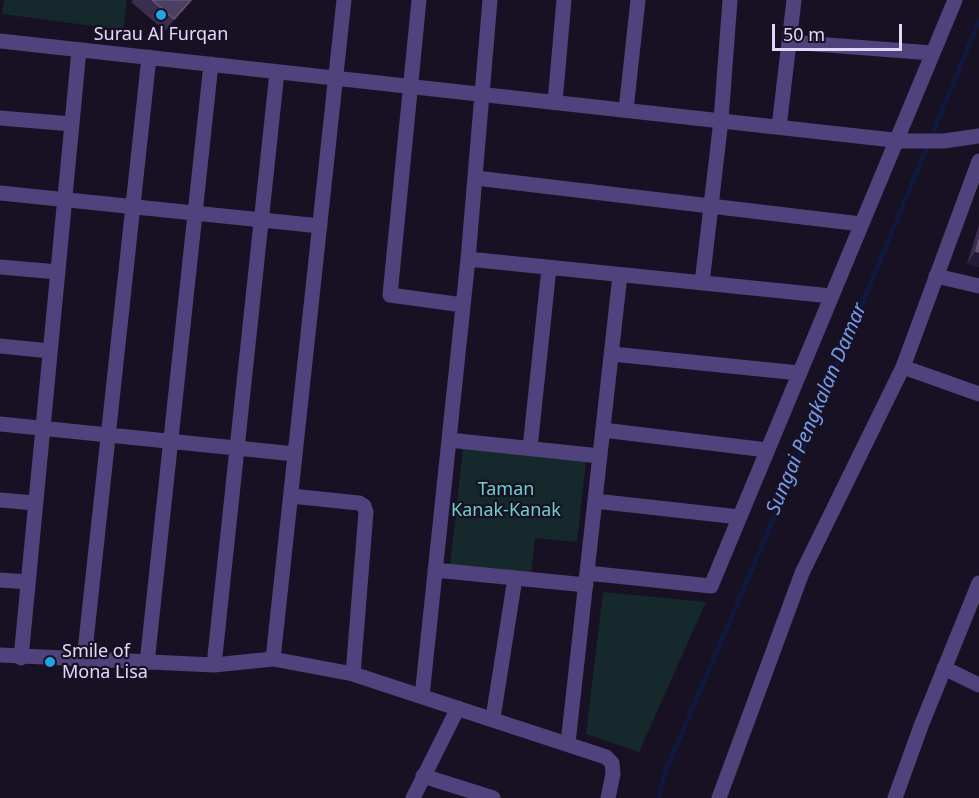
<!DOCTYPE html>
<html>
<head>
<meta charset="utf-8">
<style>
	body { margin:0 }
	#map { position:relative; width:979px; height:798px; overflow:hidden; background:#181123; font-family:"Noto Sans",sans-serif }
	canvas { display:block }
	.scale { position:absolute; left:772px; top:24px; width:130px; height:27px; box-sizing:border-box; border:3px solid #e3d8fa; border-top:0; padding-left:8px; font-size:18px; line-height:21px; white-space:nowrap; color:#e3d8fa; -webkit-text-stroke:4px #181123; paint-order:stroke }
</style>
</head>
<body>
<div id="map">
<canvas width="979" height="798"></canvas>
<div class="scale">50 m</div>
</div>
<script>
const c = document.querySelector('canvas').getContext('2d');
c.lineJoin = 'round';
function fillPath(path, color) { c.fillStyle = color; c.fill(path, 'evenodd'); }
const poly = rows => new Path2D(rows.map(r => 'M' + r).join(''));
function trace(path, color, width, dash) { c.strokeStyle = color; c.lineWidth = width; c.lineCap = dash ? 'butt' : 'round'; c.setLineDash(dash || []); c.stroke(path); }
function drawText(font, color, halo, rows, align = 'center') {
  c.font = font + ' "Noto Sans",sans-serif'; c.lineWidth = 4.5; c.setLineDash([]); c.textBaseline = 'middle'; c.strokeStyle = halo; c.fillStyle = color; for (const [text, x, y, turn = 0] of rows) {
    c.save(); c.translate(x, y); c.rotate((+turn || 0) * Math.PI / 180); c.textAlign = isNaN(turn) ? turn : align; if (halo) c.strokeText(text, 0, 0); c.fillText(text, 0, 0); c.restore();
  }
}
fillPath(poly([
	[4,0,127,0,123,30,2,14],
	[463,448,586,461,577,542,535,538,531,575,450,566],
	[603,592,706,602,639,752,586,734]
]), '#15282c');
trace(poly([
	[659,798,665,772,773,520,979,21]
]), '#11183d', 5);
trace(poly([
	[419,0,390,295,463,305],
	[0,41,902,141,944,141,979,136],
	[789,42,932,53],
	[555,102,564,0],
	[626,110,638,0],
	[0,118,72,124],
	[779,127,794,0],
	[476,178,861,224],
	[0,193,320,226],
	[468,259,831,296],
	[0,267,58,272],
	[936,276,979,286],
	[702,283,721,120,730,0],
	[0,346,50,351],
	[612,354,799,373],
	[903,367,979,394],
	[0,424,295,454],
	[603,430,767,450],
	[449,440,600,456],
	[530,448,549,268],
	[291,496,359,503,364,506,366,512,353,674],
	[0,500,35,503],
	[595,501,739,517],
	[435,570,586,585],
	[587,573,711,586,955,0],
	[0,580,28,582],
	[0,655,214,665,273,659,353,674,606,757,612,763,613,774,608,798],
	[21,658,79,50],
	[273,659,344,0],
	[84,660,149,57],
	[147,663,211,64],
	[214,665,277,72],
	[944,668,979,685],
	[422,696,468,259,490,0],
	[493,718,515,578],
	[568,743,620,275],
	[423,776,493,798],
	[413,798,458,708],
	[719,798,802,573,903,367,979,161],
	[895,798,921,726,979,583]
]), '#50427c', 15);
fillPath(poly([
	[133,0,193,0,165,31,131,2],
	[979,225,979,267,967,264]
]), '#3a2d4e');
fillPath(poly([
	[191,0,193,0,165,31,174,19],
	[976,251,979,252,979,267,967,264]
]), '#251a35');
const building = poly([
	[152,0,191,0,174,19,152,0],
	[979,240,979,252,976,251,979,240]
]);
fillPath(building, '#4c3f60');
trace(building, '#645778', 1.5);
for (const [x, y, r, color] of [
	[161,15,6,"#1da6e1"],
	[50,662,6,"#1da6e1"]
]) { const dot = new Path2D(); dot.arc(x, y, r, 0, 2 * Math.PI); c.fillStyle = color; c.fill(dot); trace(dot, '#181123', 2); }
drawText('18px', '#e3d8fa', '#181123', [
	["Surau Al Furqan",161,35],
	["Smile of",62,652,"left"],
	["Mona Lisa",62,673,"left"]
]);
drawText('18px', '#6dd1cc', '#181123', [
	["Taman",506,490],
	["Kanak-Kanak",506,511]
]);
drawText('italic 20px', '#749ced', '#181123', [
	["Sungai Pengkalan Damar",817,409,-67]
]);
</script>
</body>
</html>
